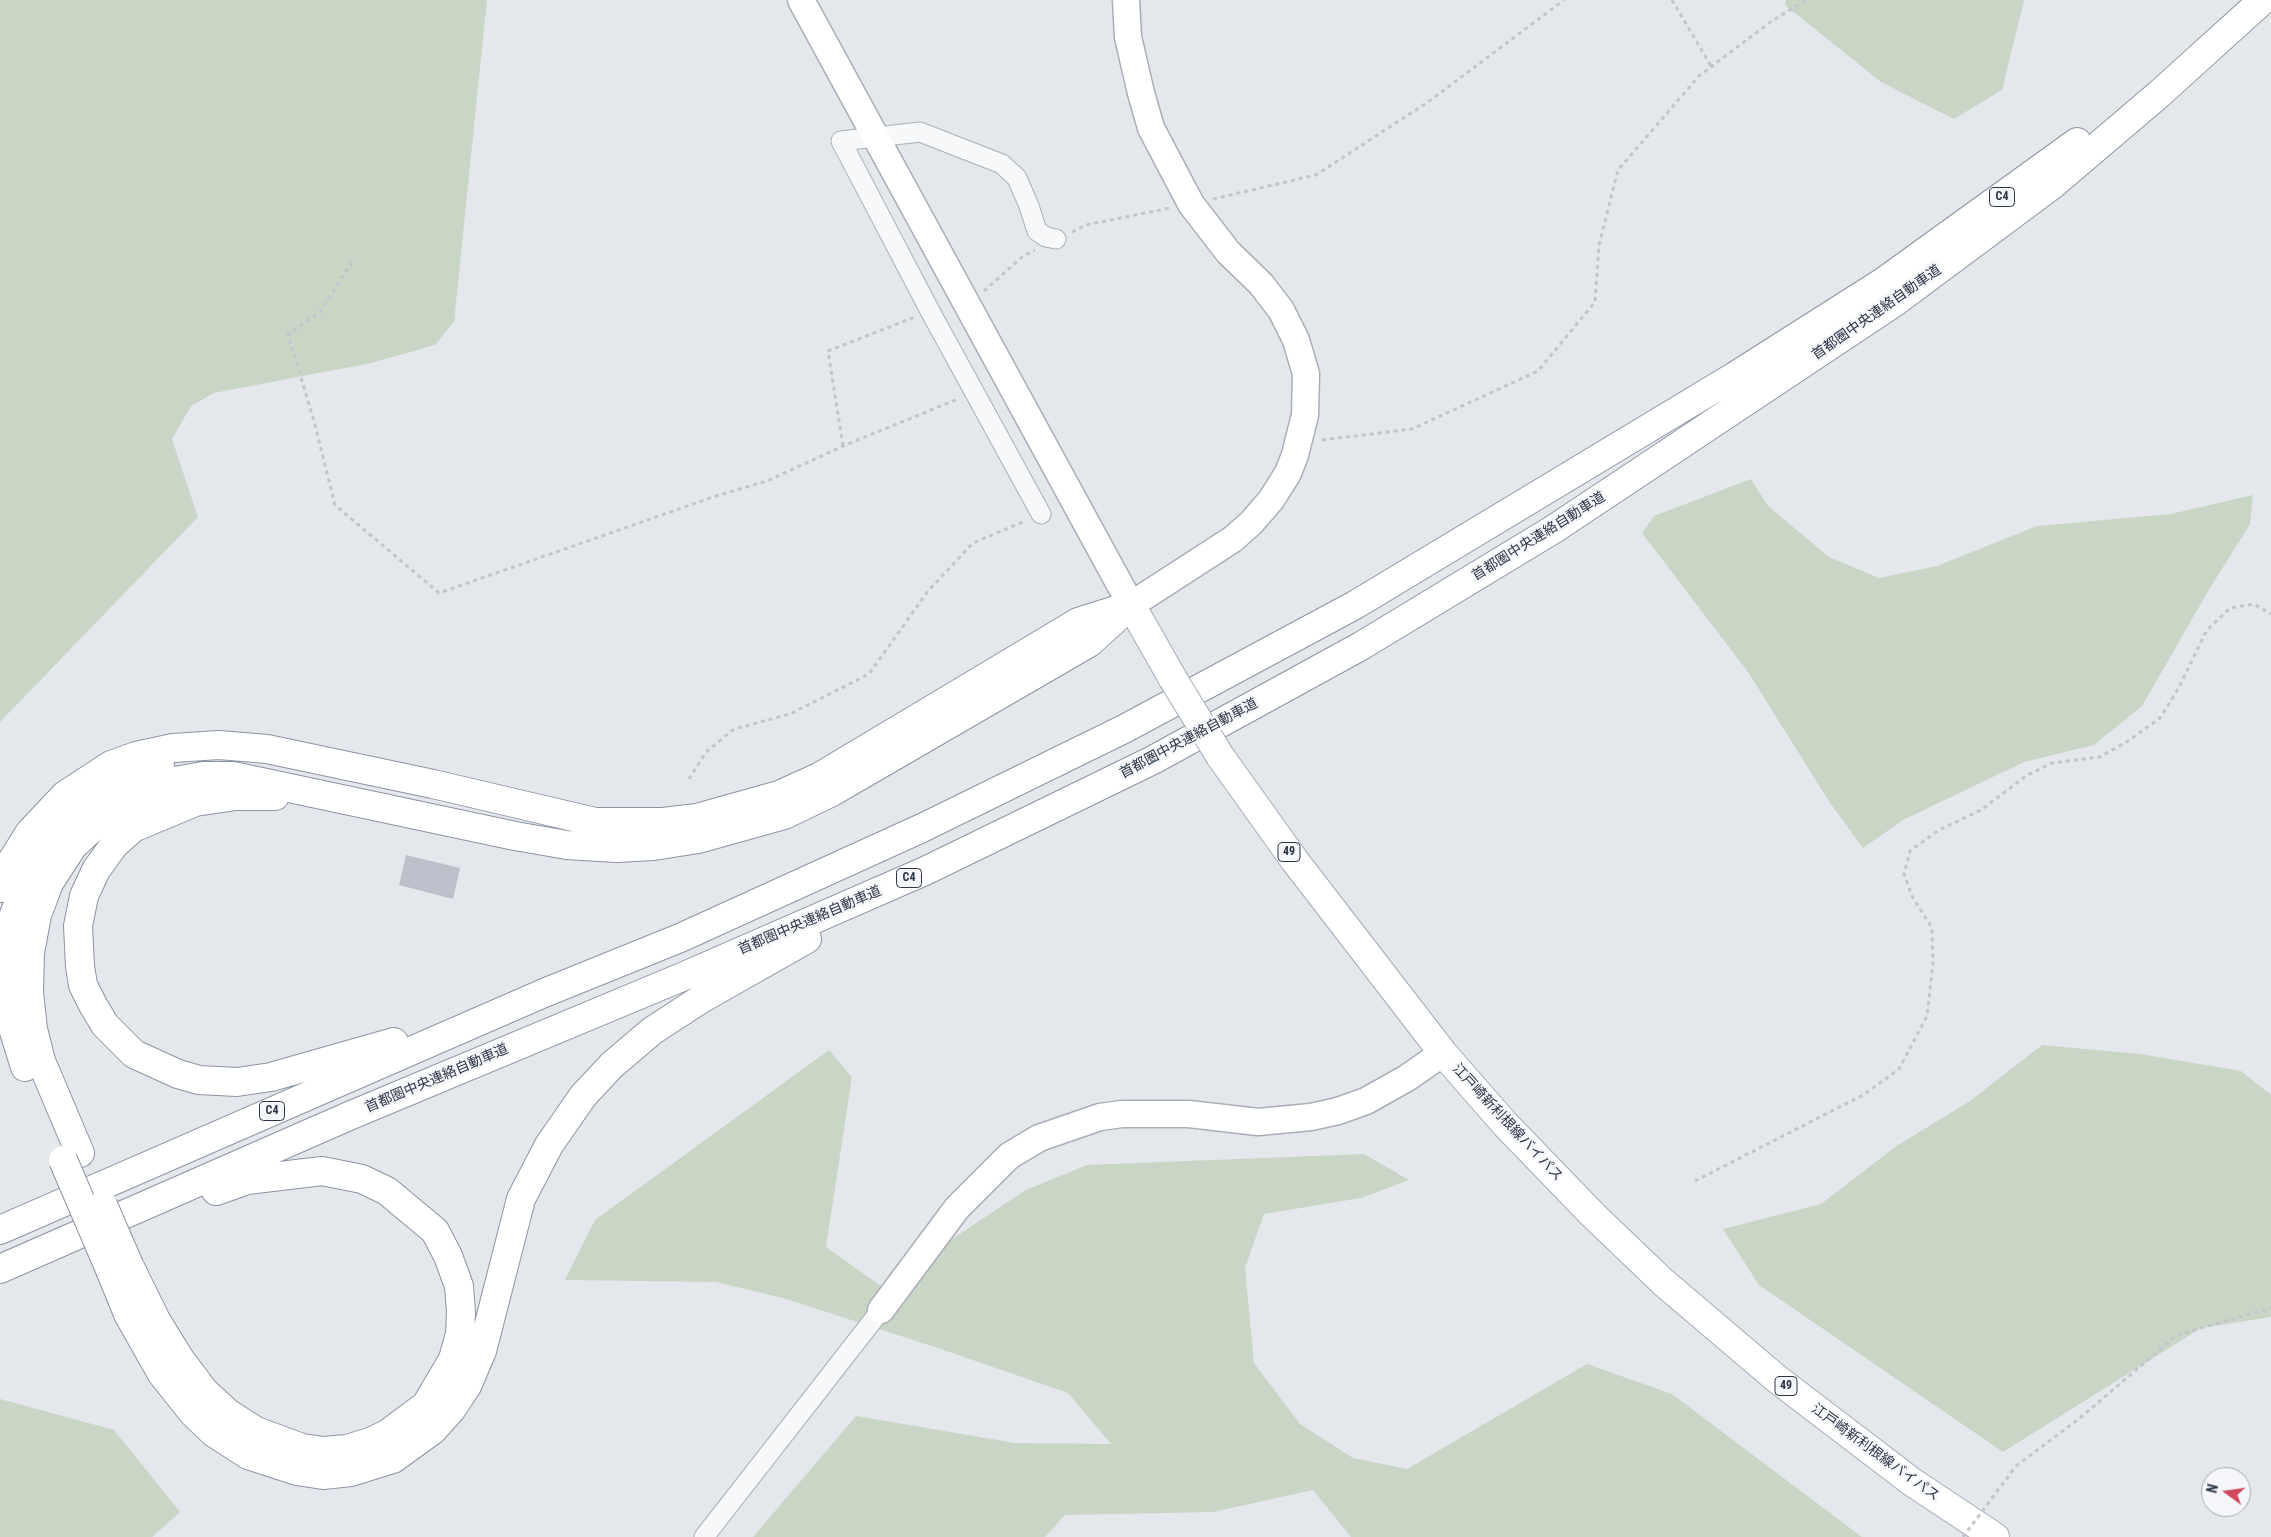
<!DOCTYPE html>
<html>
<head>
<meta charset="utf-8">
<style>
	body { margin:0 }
	#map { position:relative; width:2271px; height:1537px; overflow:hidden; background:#e4e7ec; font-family:"Roboto Condensed",sans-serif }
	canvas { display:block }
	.north { position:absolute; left:2201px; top:1467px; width:50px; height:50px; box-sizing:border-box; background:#f4f6f9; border:1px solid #a4a8b1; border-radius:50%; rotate:284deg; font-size:14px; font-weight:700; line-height:20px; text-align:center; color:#2b3445 }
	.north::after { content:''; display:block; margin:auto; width:18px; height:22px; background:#d1495b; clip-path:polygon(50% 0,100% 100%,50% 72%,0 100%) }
</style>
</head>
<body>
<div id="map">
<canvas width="2271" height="1537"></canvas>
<div class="north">N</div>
</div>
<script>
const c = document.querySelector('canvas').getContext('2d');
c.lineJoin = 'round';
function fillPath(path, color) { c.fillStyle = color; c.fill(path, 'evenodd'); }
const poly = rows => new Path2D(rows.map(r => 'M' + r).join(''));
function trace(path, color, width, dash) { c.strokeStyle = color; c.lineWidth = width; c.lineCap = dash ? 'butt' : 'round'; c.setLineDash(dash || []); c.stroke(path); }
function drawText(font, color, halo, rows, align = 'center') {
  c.font = font + ' "Roboto Condensed","Noto Sans JP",sans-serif'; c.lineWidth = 5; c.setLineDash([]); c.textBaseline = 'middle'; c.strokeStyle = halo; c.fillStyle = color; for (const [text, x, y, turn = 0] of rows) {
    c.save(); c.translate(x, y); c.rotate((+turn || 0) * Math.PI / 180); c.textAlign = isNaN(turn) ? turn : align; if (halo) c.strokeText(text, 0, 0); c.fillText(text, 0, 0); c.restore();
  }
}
fillPath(poly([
	[0,0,487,0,454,322,435,345,371,363,214,393,191,406,172,439,198,517,0,722],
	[1786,0,2024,0,2002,90,1954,119,1881,82,1785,5],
	[1751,479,1768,506,1829,557,1879,578,1937,566,2037,526,2171,514,2253,495,2250,524,2210,588,2142,706,2094,745,2024,762,1903,820,1863,848,1830,803,1748,672,1642,533,1654,516],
	[2042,1045,2140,1054,2241,1071,2271,1095,2271,1317,2201,1328,2003,1452,1759,1285,1723,1229,1821,1204,1895,1147,1970,1101],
	[829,1050,852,1077,826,1247,881,1286,1026,1190,1087,1165,1364,1154,1409,1180,1361,1198,1264,1214,1245,1268,1254,1363,1300,1424,1353,1458,1407,1469,1587,1364,1672,1394,1862,1537,1351,1537,1313,1490,1213,1512,1065,1515,1045,1537,753,1537,856,1416,1015,1443,1111,1444,1068,1393,938,1348,783,1298,716,1282,565,1280,595,1220],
	[0,1399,114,1430,180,1512,152,1537,0,1537]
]), '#c9d6c5');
fillPath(poly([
	[406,855,460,868,453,899,399,885]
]), '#bbc0ca');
const street = poly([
	[1041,514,930,311,841,141,920,132,1002,164,1017,178,1029,206,1037,231,1046,237,1056,239],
	[704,1537,881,1310]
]);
const secondary = poly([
	[801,0,1131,605,1233,539,1251,523,1271,500,1288,473,1295,455,1305,415,1306,374,1296,340,1281,310,1261,284,1228,252,1191,204,1151,128,1141,93,1128,37,1126,0],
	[881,1310,957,1208,1009,1156,1039,1138,1100,1117,1122,1114,1189,1114,1258,1122,1311,1117,1338,1111,1366,1101,1407,1078,1443,1053]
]);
const primary = poly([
	[1131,605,1173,679],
	[1220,756,1295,861,1443,1053,1505,1124,1593,1215,1663,1282,1777,1379,1912,1482,1995,1537]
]);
const highway = poly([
	[275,796,236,796,195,802,133,828,114,845,96,870,84,896,78,926,80,966,83,985,93,1005,105,1025,134,1054,178,1074,199,1080,237,1082,271,1077,394,1042],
	[0,888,10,864,30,832,65,795,111,765,136,756,173,748,219,745,267,749,433,784,595,822,663,822,697,818,779,795,819,777,1063,631,1078,622,1122,608],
	[25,1067,12,1025,7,994,6,950,9,928,29,875,43,849,69,817,89,800,137,774,160,766],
	[80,1153,41,1061,33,1029,29,992,30,953,37,915,49,883,73,846,102,819,150,791,175,781,203,776,233,776,515,836,567,845,616,848,654,846,698,839,784,815,832,792,1089,643,1131,605],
	[0,1230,544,993,680,938,922,828,1124,729,1355,605,1735,376,1883,282,2077,142],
	[129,1265,156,1320,180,1359,204,1391,228,1413,256,1431,302,1448,324,1451,347,1449,370,1442,387,1434,426,1405,453,1359,460,1334,461,1312,459,1286,448,1256,435,1231,387,1191,362,1179,322,1171,247,1180,216,1191],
	[0,1269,349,1116,682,977,925,871,1153,760,1361,646,1554,529,1895,302,2051,186,2158,95,2263,0],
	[111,1272,128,1314,162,1374,193,1413,214,1433,248,1455,297,1471,323,1475,351,1472,393,1459,433,1430,451,1410,467,1386,482,1351,521,1199,549,1145,583,1096,612,1065,652,1031,701,999,807,939]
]);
trace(street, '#a9aeb7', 21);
trace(secondary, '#a9aeb7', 29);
trace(primary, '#a3abb8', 30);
trace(highway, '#8b94a3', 30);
trace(poly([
	[1672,0,1711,66],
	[1213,199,1316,175,1428,102,1564,0],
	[1072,232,1086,225,1170,208],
	[352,262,320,312,288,334,314,421,335,505,439,593,716,496,767,481,843,446,958,399],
	[984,291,1022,257,1035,250],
	[1322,440,1412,429,1538,371,1595,302,1599,245,1618,170,1699,76,1769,23,1806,0],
	[843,446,828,351,915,317],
	[689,779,706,752,734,729,790,714,869,674,928,591,973,543,1025,521],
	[1695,1181,1863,1095,1899,1069,1927,1016,1933,964,1932,928,1912,896,1904,874,1910,851,1939,830,1981,810,2026,776,2052,763,2100,757,2128,741,2160,718,2178,689,2207,630,2230,608,2254,604,2271,614],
	[2016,1466,2080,1418,2177,1335,2271,1308]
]), '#c2c5cb', 3, [4, 4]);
trace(street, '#f7f8fa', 19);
trace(secondary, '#fff', 26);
trace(primary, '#fff', 28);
trace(highway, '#fff', 28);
const primaryBridge = poly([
	[1173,679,1220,756]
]);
const highwayBridge = poly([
	[63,1160,111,1272],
	[103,1205,129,1265]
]);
trace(primaryBridge, '#a3abb8', 30, []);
trace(highwayBridge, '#8b94a3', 30, []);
trace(poly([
	[1963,1537,2016,1466]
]), '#c2c5cb', 3, [4, 4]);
trace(primaryBridge, '#fff', 28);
trace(highwayBridge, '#fff', 28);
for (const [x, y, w] of [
	[2002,197,25],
	[1289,852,22],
	[909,878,25],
	[272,1111,25],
	[1786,1386,22]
]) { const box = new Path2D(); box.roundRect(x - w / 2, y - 9.5, w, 19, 4); c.fillStyle = '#f4f6f9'; c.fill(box); trace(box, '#2b3445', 1); }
drawText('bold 12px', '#2b3445', null, [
	["C4",2002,197],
	["49",1289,852],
	["C4",909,878],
	["C4",272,1111],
	["49",1786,1386]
]);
drawText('14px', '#2b3445', '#f4f6f9', [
	["首都圏中央連絡自動車道",1877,313,-35],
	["首都圏中央連絡自動車道",1539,537,-32],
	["首都圏中央連絡自動車道",1189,739,-28],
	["首都圏中央連絡自動車道",810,921,-23],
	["首都圏中央連絡自動車道",437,1079,-23],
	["江戸崎新利根線バイパス",1507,1123,47],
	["江戸崎新利根線バイパス",1875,1453,36]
]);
</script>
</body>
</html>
